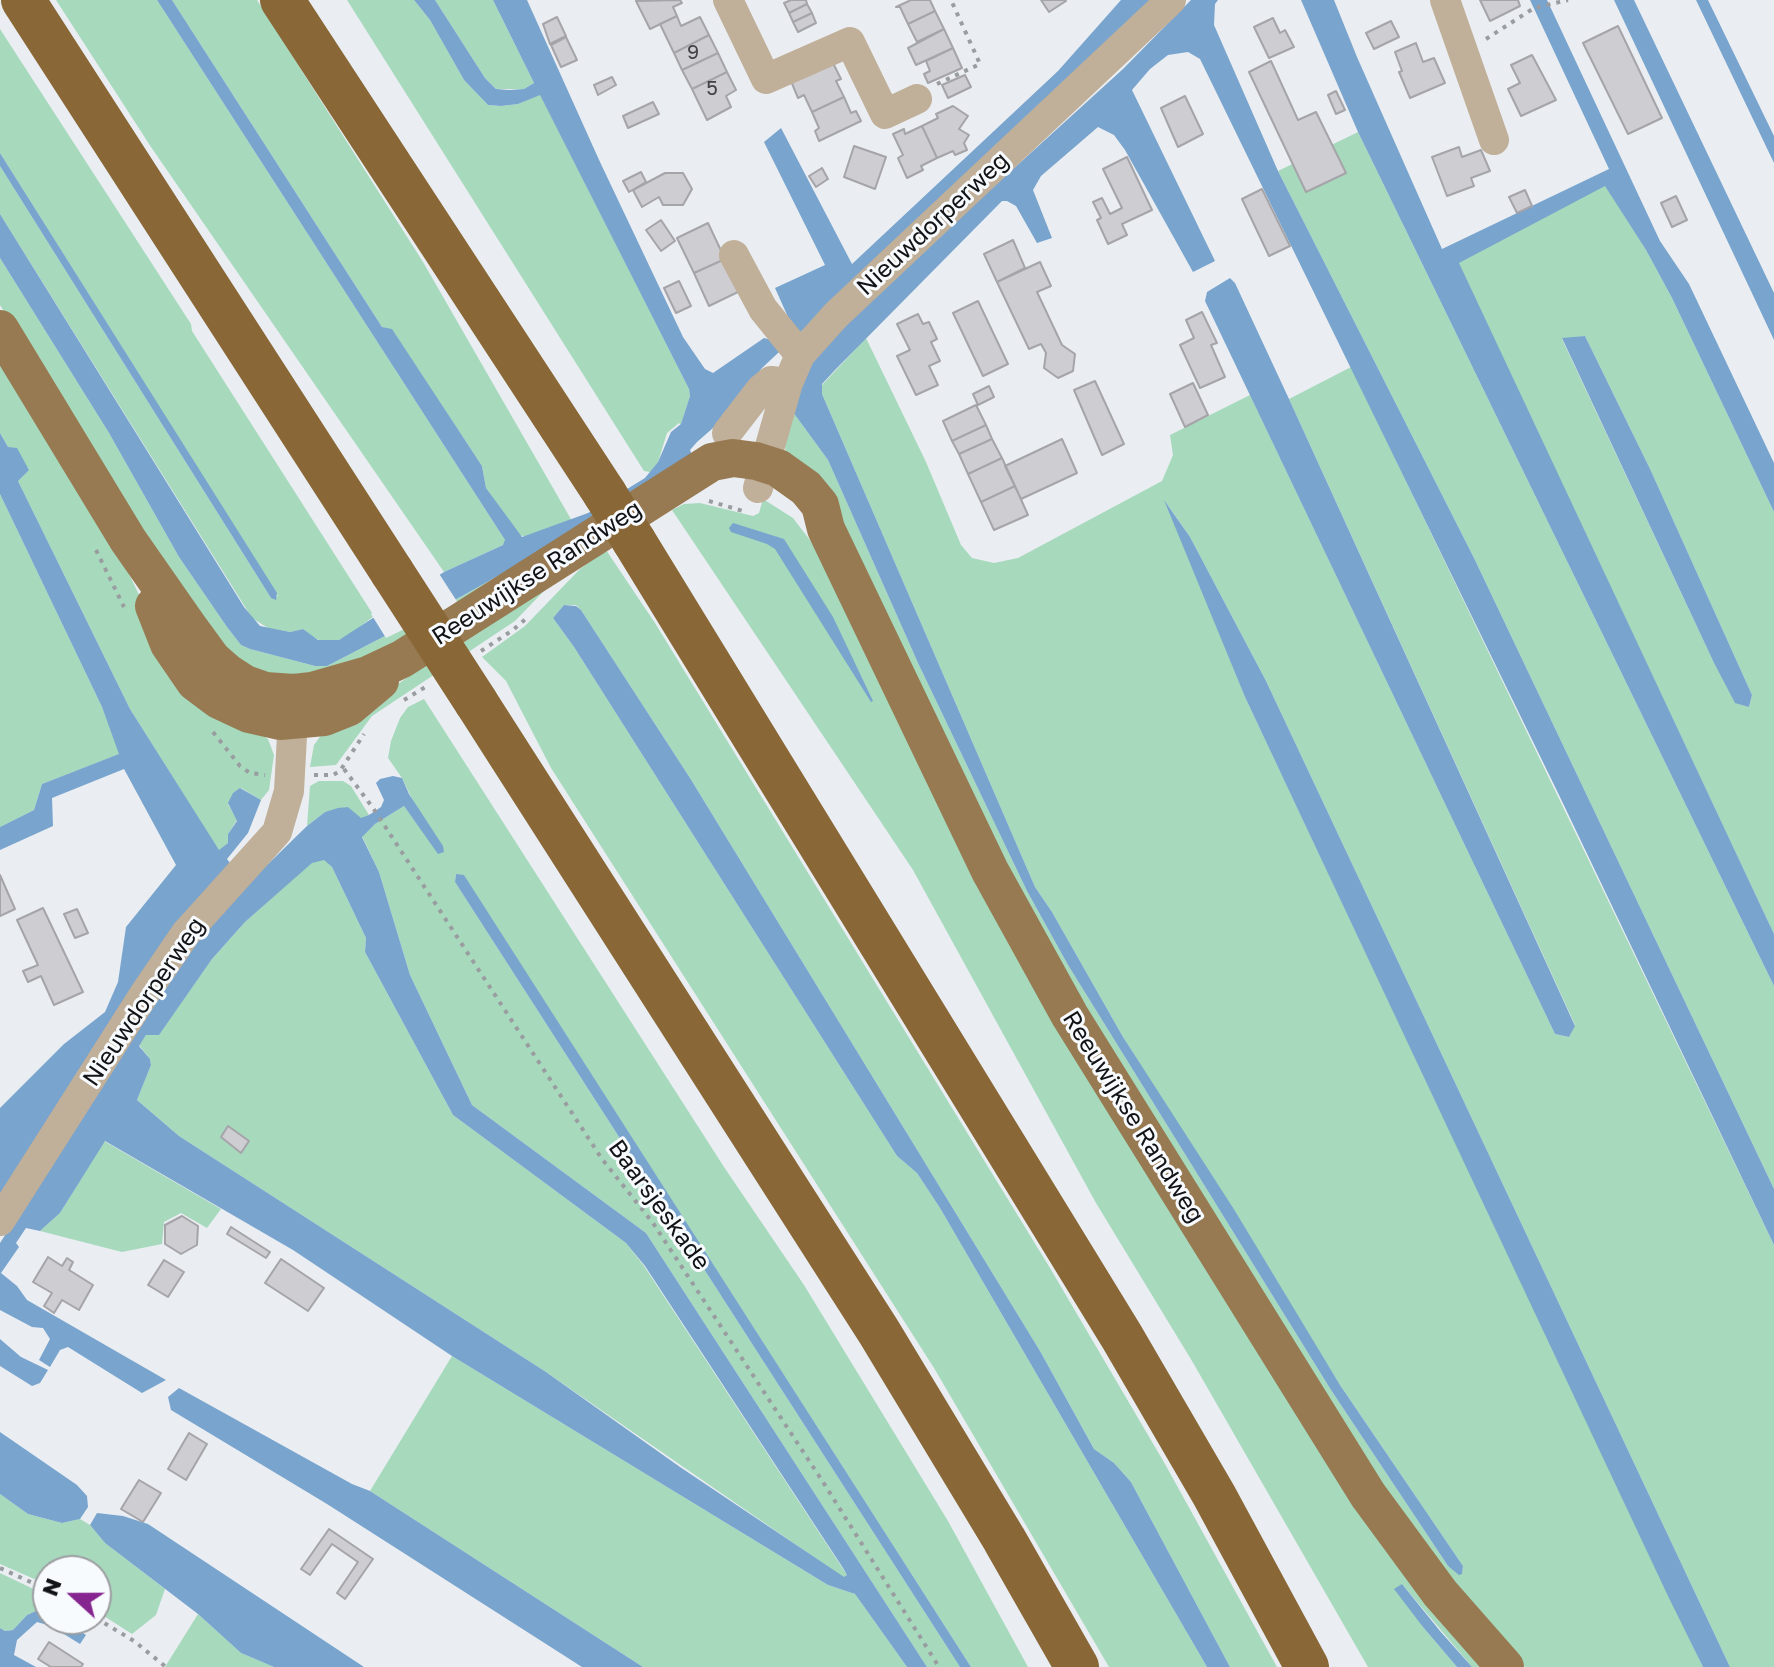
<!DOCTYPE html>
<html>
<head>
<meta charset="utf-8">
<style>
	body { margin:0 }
	#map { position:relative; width:1774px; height:1667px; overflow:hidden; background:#eaeef2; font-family:"Golos Text",sans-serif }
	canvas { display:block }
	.north { position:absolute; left:32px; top:1555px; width:80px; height:80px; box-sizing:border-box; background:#f8fbfe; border:2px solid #9c9ea1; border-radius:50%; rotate:291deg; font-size:22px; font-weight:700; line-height:32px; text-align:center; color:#121315 }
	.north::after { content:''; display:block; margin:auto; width:28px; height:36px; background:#86258f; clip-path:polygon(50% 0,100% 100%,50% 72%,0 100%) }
</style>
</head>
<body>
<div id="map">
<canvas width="1774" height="1667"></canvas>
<div class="north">N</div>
</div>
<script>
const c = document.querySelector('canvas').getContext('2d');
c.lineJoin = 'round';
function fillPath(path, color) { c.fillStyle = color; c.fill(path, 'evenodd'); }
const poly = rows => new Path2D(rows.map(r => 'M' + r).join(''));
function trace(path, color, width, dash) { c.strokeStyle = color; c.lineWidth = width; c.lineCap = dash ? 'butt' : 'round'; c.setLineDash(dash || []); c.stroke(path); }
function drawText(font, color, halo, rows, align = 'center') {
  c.font = font + ' "Golos Text",sans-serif'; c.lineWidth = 6; c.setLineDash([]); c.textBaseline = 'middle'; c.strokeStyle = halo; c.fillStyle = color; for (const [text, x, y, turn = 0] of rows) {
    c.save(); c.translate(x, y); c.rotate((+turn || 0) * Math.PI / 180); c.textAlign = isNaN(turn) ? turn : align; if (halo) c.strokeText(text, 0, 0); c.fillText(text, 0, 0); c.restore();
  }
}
fillPath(poly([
	[56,0,157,0,505,540,505,544,444,572,151,147],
	[172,0,257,0,423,262,572,521,529,537,518,535,486,488,482,466,392,330,382,327],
	[347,0,414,0,430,20,464,80,488,105,501,106,518,104,540,94,689,389,690,396,681,425,679,423,667,433,658,462,650,472,644,471],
	[435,0,493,0,534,83,524,89,496,89,485,78],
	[0,29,191,324,192,331,374,616,349,635,339,640,325,642,314,638,303,629,290,632,268,628,252,618,0,214,0,166,271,598,278,596,0,153],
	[1358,132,1774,986,1774,1189,1474,558,1278,171],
	[1605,185,1646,250,1672,298,1774,512,1774,934,1458,263],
	[1585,336,1651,471,1752,695,1749,707,1735,702,1714,663,1562,339],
	[0,258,109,433,179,557,227,627,241,645,250,649,315,666,327,666,464,595,581,529,402,639,320,680,244,674,150,553,0,305],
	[866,338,926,462,961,545,972,558,994,563,1018,558,1162,481,1173,455,1170,435,1250,395,1555,1034,1569,1037,1575,1025,1289,399,1351,367,1774,1245,1774,1667,1730,1667,1266,681,1190,537,1167,504,1245,697,1703,1667,1525,1667,1458,1596,1371,1475,1129,1089,787,460,783,433,790,408,828,460,918,663,1027,891,1068,965,1331,1390,1448,1566,1462,1573,1463,1566,1340,1385,1123,1037,1052,912,1035,887,822,394,822,385],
	[0,355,111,537,179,677,268,739,274,755,269,790,261,800,241,788,228,804,237,820,228,834,228,843,219,851,130,709,18,481,29,469,8,447,0,433],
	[0,494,102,707,120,754,42,784,34,810,0,827],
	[763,499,793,518,826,561,890,689,1489,1667,1472,1667,1402,1584,1423,1627,1457,1667,1368,1667,1192,1361,1096,1203,913,870,672,510,684,504,700,503,753,516,759,513],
	[606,550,655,623,1050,1268,1165,1464,1277,1667,1230,1667,1131,1482,1114,1463,1094,1449,1040,1351,690,778,581,610,576,605,564,605,553,618,574,647,897,1156,917,1173,940,1208,1207,1667,1109,1667,934,1368,551,768,506,681,482,657,525,626,580,569],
	[569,565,515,621,372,716,336,765,310,767,314,745,324,731,385,693],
	[424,699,724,1167,804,1285,948,1521,1028,1667,971,1667,464,876,456,874,455,882,960,1667,927,1667,646,1233,472,1105,410,975,379,872,362,836,375,824,404,806,438,853,402,778,388,758,391,741,400,718,408,707],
	[319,781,343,781,351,786,369,815,361,819,348,807,325,812,307,826,310,786],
	[324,859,332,867,366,938,365,952,453,1115,626,1243,644,1266,847,1575,844,1578,546,1372,179,1136,137,1100,151,1065,150,1059,139,1045,146,1035,159,1034,212,959,245,922,312,862],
	[104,1141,221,1209,207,1228,181,1213,164,1222,162,1244,122,1252,40,1231,60,1213],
	[452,1356,828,1585,855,1594,907,1667,643,1667,370,1491],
	[0,1494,28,1514,62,1523,80,1519,90,1525,105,1543,165,1589,156,1615,132,1634,96,1611,96,1571,48,1571,48,1585,0,1564],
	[0,1573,48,1596,48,1613,38,1610,27,1615,13,1630,5,1631,0,1628],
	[198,1614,241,1653,274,1667,165,1667]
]), '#a7d9bd');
fillPath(poly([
	[157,0,172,0,382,327,392,329,482,466,486,488,522,537,588,513,645,478,658,462,671,432,681,424,690,396,689,389,540,95,518,104,501,106,488,105,464,80,430,20,414,0,435,0,485,78,496,89,509,90,524,89,534,83,493,0,527,0,600,162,683,337,705,369,713,373,764,338,771,340,788,317,775,288,825,265,764,142,781,128,852,264,1058,71,1121,0,1155,0,762,368,721,421,697,442,690,450,692,455,581,529,464,595,327,666,315,666,250,649,241,645,227,627,179,557,109,433,0,258,0,214,244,607,260,626,290,632,303,629,318,640,339,640,444,572,503,545,505,540],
	[1191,0,1218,0,1215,4,1214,25,1278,171,1474,558,1774,1189,1774,1245,1559,795,1200,59,1188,52,1168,55,1150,69,1132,90,1215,261,1193,272,1125,150,1114,135,1098,127,1041,176,1033,190,1052,238,1037,243,1016,206,1007,201,1002,201,835,370,822,384,822,394,1035,887,1052,912,1123,1037,1235,1211,1340,1385,1463,1566,1462,1574,1459,1575,1448,1566,1331,1390,1068,965,1027,891,918,663,828,460,790,408,802,374,833,333,1123,69],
	[1301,0,1334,0,1357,57,1442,249,1609,169,1530,0,1547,0,1660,241,1689,284,1774,463,1774,512,1672,298,1646,250,1605,186,1459,263,1774,934,1774,986,1358,132],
	[1614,0,1634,0,1774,293,1774,340],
	[1696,0,1708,0,1774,136,1774,163],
	[0,153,277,593,276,600,271,598,0,166],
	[1230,278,1235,283,1289,399,1575,1026,1569,1037,1555,1034,1205,301,1207,292],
	[1585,336,1651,471,1752,695,1749,707,1735,703,1714,663,1562,338],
	[0,433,8,447,17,448,29,470,18,481,130,709,219,850,228,843,228,834,237,821,228,803,233,793,240,788,261,800,248,833,227,859,230,863,0,1197,0,1108,64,1044,105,1012,118,982,126,927,176,865,124,769,52,798,53,826,0,850,0,827,34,810,42,784,119,754,102,707,0,494],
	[1164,500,1190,537,1266,681,1730,1667,1703,1667,1668,1596,1245,697],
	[733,523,784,539,833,617,873,701,871,702,775,549,767,544,731,532,729,528],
	[564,605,576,606,581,610,690,778,1040,1351,1094,1449,1114,1463,1131,1482,1230,1667,1207,1667,940,1208,917,1173,897,1156,574,647,553,618],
	[393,776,402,778,409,794,443,846,444,852,438,854,404,806,375,824,362,837,379,872,410,975,472,1105,646,1233,927,1667,907,1667,855,1594,828,1585,452,1356,293,1250,105,1141,60,1213,40,1231,26,1228,16,1243,19,1247,1,1273,17,1286,27,1300,166,1380,142,1393,68,1347,60,1350,50,1367,39,1360,50,1339,43,1328,32,1327,0,1310,0,1243,183,958,226,905,307,826,325,812,338,808,348,807,361,818,369,815,381,807,384,800,376,783,380,779],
	[324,860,332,867,366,938,365,952,453,1115,626,1243,645,1266,843,1568,847,1575,844,1577,680,1467,546,1372,179,1136,137,1100,151,1065,150,1059,139,1046,146,1035,159,1035,212,959,245,922,312,863],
	[456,874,464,875,971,1667,960,1667,455,882],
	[0,1339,21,1357,48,1370,40,1383,32,1386,0,1366],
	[179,1388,352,1484,370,1491,643,1667,582,1667,327,1504,171,1410,168,1397],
	[0,1432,77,1485,87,1496,88,1507,80,1519,62,1523,28,1514,0,1494],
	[97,1513,123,1516,148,1524,364,1667,274,1667,241,1653,198,1614,105,1543,90,1525],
	[1402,1584,1440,1631,1472,1667,1457,1667,1423,1627,1394,1589],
	[38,1610,48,1613,48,1619,63,1619,86,1635,80,1644,51,1626,37,1622,17,1640,14,1655,36,1667,0,1667,0,1628,5,1631,13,1630,27,1615]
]), '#78a4ce');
fillPath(poly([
	[438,572,458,603,386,638,371,614]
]), '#eaeef2');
const building = poly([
	[680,0,682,3,673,7,677,16,650,29,636,1,680,0],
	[791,0,806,0,807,4,789,13,784,3,791,0],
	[911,0,930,0,935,11,908,24,900,7,896,7,911,0],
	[1041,0,1065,0,1066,1,1049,12,1041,0],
	[1480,0,1518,0,1520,6,1490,21,1480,0],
	[807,4,812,13,793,22,789,13,807,4],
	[935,11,944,29,917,42,908,24,935,11],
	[812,13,816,23,798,32,793,22,812,13],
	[677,16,681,26,700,17,709,35,674,53,660,24,677,16],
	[557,17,566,36,550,44,543,24,557,17],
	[1273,18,1280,33,1285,30,1294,47,1269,58,1254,27,1273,18],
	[1391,21,1399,37,1374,49,1366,33,1391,21],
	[1618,26,1662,118,1628,134,1583,43,1618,26],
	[944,29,953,48,916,65,908,48,944,29],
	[709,35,718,53,682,70,674,53,709,35],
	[566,37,577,60,561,67,551,45,566,37],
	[1416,43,1423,62,1434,58,1445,83,1410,98,1399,72,1402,71,1395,52,1416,43],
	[953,48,962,68,928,83,924,74,930,71,926,61,953,48],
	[718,53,727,72,692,89,682,70,718,53],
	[1532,55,1556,100,1521,116,1508,89,1520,83,1511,65,1532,55],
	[1271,61,1298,120,1316,112,1346,173,1306,192,1249,72,1271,61],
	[833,63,841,79,836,81,844,97,812,112,804,95,798,98,791,81,833,63],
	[727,72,736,90,726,96,731,107,707,120,692,89,727,72],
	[965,75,971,87,948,98,942,85,965,75],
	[612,77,616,85,598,95,594,85,612,77],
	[1336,91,1345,110,1336,114,1328,95,1336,91],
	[1185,96,1203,134,1178,147,1161,108,1185,96],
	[844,97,851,113,856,111,861,121,819,141,815,131,819,128,812,112,844,97],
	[653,102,659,114,628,128,623,116,653,102],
	[953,106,968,116,959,129,969,135,964,143,967,150,955,155,953,151,937,158,922,126,938,118,936,114,953,106],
	[922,126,937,158,921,166,923,170,907,178,898,158,903,155,893,134,904,129,905,134,922,126],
	[854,146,886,157,875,189,844,177,854,146],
	[1459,147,1462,157,1481,150,1490,171,1471,178,1474,186,1447,196,1432,157,1459,147],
	[1127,157,1152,210,1122,224,1127,235,1108,244,1097,220,1101,218,1093,202,1102,198,1110,214,1122,208,1103,169,1127,157],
	[822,168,828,179,816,187,809,176,822,168],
	[641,172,646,182,629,192,623,181,641,172],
	[665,173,683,173,692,189,683,205,663,205,659,197,642,207,633,190,665,173],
	[1262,189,1290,246,1269,256,1242,199,1262,189],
	[1525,190,1532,206,1517,213,1509,197,1525,190],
	[1676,196,1687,220,1672,227,1661,203,1676,196],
	[661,220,675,241,661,251,646,230,661,220],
	[708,223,725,259,694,273,677,238,708,223],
	[1013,240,1025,268,997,282,984,254,1013,240],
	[725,259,740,291,709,306,694,273,725,259],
	[1040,262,1051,286,1037,292,1062,345,1075,354,1073,371,1058,378,1044,368,1046,353,1041,344,1029,349,997,282,1040,262],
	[679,281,691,306,676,313,664,288,679,281],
	[978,301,1008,364,983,376,953,313,978,301],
	[1202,312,1217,343,1211,345,1225,377,1200,388,1180,345,1194,338,1186,320,1202,312],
	[918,314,923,324,929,322,937,339,931,342,940,361,929,366,938,385,916,395,897,356,910,350,897,324,918,314],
	[1095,381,1124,444,1102,455,1074,390,1095,381],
	[1193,383,1208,415,1185,427,1170,394,1193,383],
	[989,386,994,397,978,405,973,394,989,386],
	[976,405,986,425,952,441,943,421,976,405],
	[986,425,992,439,959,454,952,441,986,425],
	[992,439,1002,458,968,474,959,454,992,439],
	[1062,439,1077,473,1021,499,1005,466,1062,439],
	[1002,458,1015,486,981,502,968,474,1002,458],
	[1015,486,1028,515,994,530,981,502,1015,486],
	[0,875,15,909,0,916,0,875],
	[43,908,83,992,54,1005,41,976,28,982,23,971,38,965,17,920,43,908],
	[77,909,88,933,75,938,64,914,77,909],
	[228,1126,249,1141,241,1153,221,1137,228,1126],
	[182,1216,198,1226,197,1245,181,1254,165,1244,165,1225,182,1216],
	[231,1227,270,1252,266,1258,227,1234,231,1227],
	[48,1257,62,1266,67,1258,73,1262,69,1270,93,1285,79,1310,62,1300,54,1313,44,1306,52,1293,33,1282,48,1257],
	[281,1259,324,1288,308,1311,265,1283,281,1259],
	[164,1260,184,1272,168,1297,148,1285,164,1260],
	[189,1433,207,1444,186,1480,168,1469,189,1433],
	[139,1480,161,1493,143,1522,121,1509,139,1480],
	[329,1529,373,1559,345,1599,337,1593,358,1562,332,1544,310,1575,301,1569,329,1529],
	[49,1642,83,1664,81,1667,51,1667,38,1659,49,1642]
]);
fillPath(building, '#cecdd2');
trace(building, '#a5a4a9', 2);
trace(poly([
	[1486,39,1534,8,1568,0],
	[937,84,980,64,951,0],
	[709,501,743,511],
	[96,550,124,607],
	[481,651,513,630,529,616],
	[404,700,427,686],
	[213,732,240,766,250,773,265,775],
	[344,769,373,808,602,1159,653,1223,823,1482,939,1667],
	[314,775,333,775,340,771,364,734],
	[0,1568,48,1590],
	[96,1618,134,1641,166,1667]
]), '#9a9da0', 4, [4, 6]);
trace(poly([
	[728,0,766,79,850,42,885,114,917,99],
	[1445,0,1494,140],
	[734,255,763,309,800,355],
	[727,433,761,389,771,381,788,383],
	[758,488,788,383,800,355,836,315,1171,0],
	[0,1221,145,993,186,933,277,832,289,791,294,699]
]), '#c0af99', 30);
trace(poly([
	[0,329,128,540,188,626,212,659,228,673,245,684,265,691,294,693,312,691,368,675,402,659,712,462,733,458,756,461,778,468,806,488,820,505,826,529,990,871,1070,1016,1368,1495,1440,1593,1505,1667],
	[154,606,169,644,195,682,219,700,249,714,280,721,324,717,349,707,380,681]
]), '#987a52', 38);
trace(poly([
	[23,0,392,572],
	[282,0,605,494],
	[634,541,1122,1337,1214,1495,1307,1667],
	[476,702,879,1332,1004,1539,1077,1667]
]), '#896736', 44);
trace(poly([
	[605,494,634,541],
	[392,572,476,702]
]), '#896736', 44);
drawText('20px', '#414244', null, [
	["9",693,53],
	["5",712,89]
]);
drawText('24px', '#121315', '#f8fbfe', [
	["Nieuwdorperweg",933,224,-43],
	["Reeuwijkse Randweg",537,573,-33],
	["Nieuwdorperweg",144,1002,-56],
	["Reeuwijkse Randweg",1133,1117,58],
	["Baarsjeskade",659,1205,54]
]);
</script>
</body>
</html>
